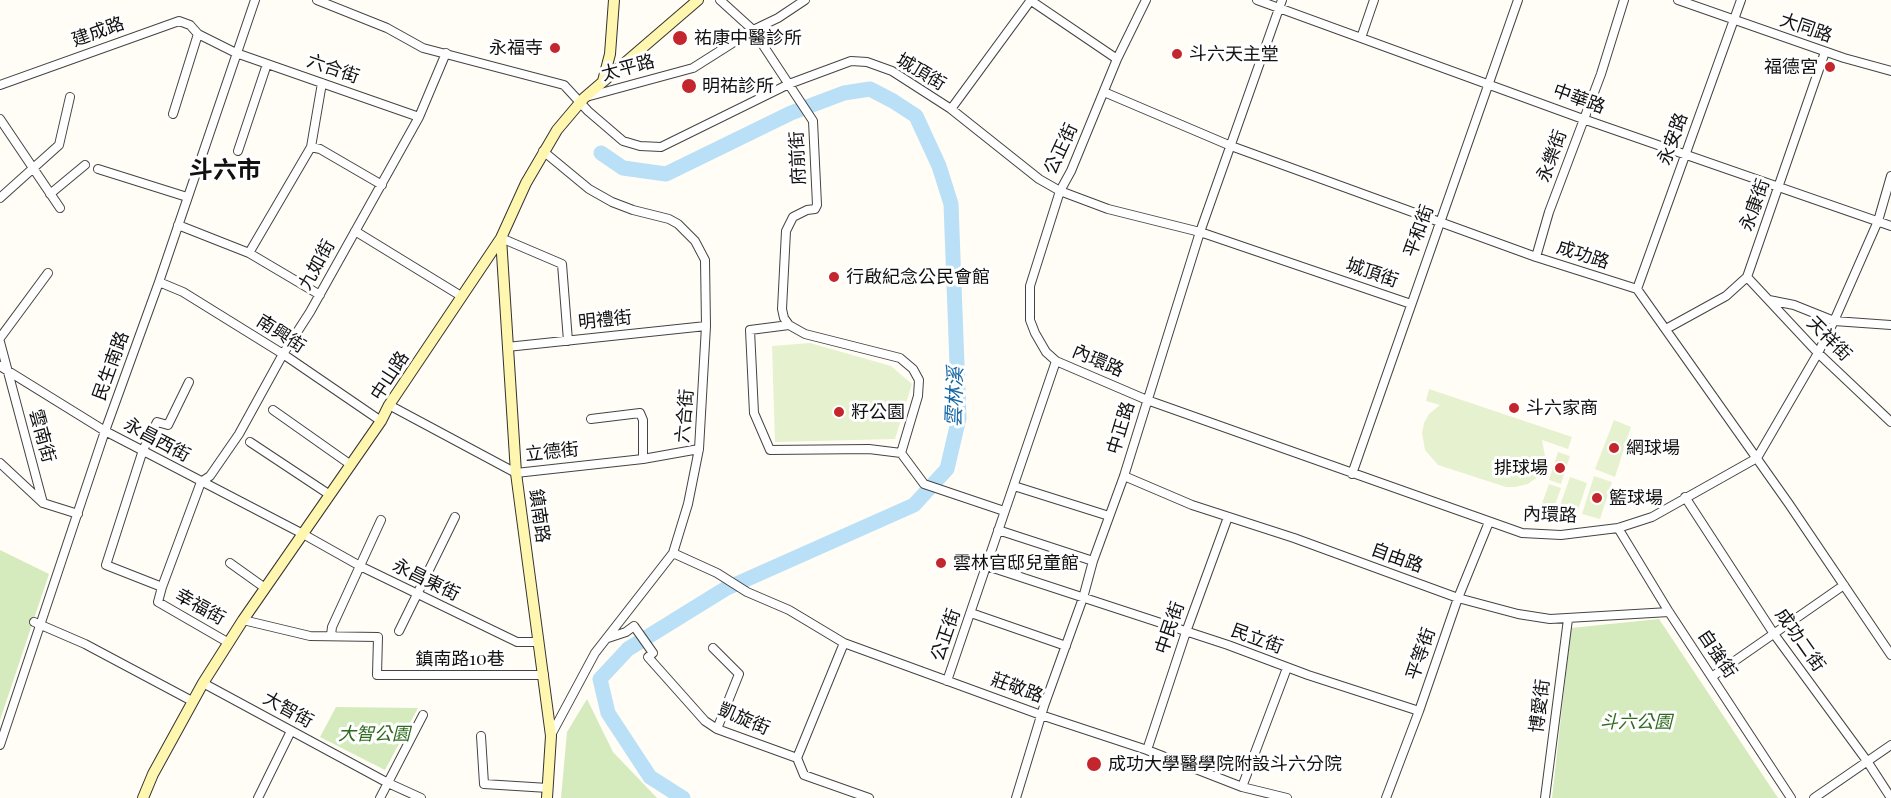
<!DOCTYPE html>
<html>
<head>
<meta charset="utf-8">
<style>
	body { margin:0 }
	canvas { display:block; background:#fffdf5 }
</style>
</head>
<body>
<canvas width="1891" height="798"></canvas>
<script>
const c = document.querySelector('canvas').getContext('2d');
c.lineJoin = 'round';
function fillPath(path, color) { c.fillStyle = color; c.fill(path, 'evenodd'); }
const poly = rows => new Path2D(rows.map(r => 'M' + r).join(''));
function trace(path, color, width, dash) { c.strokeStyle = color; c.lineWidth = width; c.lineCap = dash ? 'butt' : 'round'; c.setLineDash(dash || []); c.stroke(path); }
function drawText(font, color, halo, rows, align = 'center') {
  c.font = font + ' "Playfair Display","Noto Sans TC",serif'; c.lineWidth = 6; c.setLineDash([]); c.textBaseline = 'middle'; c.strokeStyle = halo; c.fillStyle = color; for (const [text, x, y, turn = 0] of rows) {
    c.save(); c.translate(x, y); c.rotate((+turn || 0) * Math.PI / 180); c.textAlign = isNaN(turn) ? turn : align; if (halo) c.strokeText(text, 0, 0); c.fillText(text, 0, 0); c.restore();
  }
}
fillPath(poly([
	[0,550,49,574,0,720],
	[1659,619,1778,798,1552,798,1571,628],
	[587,699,613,752,657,798,561,798,567,732],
	[336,707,418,708,385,770,320,737]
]), '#d5ebbd');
fillPath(poly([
	[810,343,891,366,912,384,895,439,775,442,772,346],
	[1429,389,1572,437,1568,449,1542,440,1545,456,1539,476,1528,484,1515,487,1506,487,1438,465,1425,450,1422,433,1424,423,1429,414,1440,405,1426,401],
	[1614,420,1631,427,1615,477,1595,469],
	[1558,452,1570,456,1561,484,1549,480],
	[1594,476,1612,482,1600,519,1582,514],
	[1570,477,1587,483,1575,519,1557,514],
	[1549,484,1561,488,1551,516,1539,512]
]), '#e6f2cf');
trace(poly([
	[601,153,623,168,666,174,791,113,844,93,870,89,893,101,916,116,939,166,951,204,959,418,947,469,914,505,725,589,628,649,600,679,608,713,650,777,683,798]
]), '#b9e0f7', 15);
const street = poly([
	[317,0,387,28,423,48,564,85,588,111,623,141,640,146,661,147,789,84,851,61,867,62,892,71,951,109,1039,179,1060,191,1108,209,1200,232,1411,304],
	[720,0,753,30,813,121,817,205,815,209,807,210,793,217,786,231,782,309,784,318,789,325,805,334,900,358,913,369,919,380,918,396,901,453,924,484,1004,511],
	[1030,0,1117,59],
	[1146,0,1117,59,1071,171,1060,191,1030,286,1030,320,1035,333,1046,352,1056,361,1147,400,1522,533,1561,535,1618,528,1652,517,1757,458,1818,353,1834,321,1878,221,1891,176],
	[1257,0,1583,119,1891,226],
	[1678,0,1844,58,1891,71],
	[1361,38,1374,0],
	[0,85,179,21,190,25,198,34,236,53,419,117],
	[1104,92,1231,146,1536,257,1637,289,1789,504,1891,655],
	[586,97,693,68,753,30,778,18,805,0],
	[951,109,1031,0],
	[173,114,198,34],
	[0,119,60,208],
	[311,147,322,83],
	[238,151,267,64],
	[543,151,589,189,612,202,633,210,669,219,678,224,695,241,705,260,706,326,699,449,688,504,673,553,595,653,551,735],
	[98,169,187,197],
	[50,194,85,165],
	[0,198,59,145,70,97],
	[178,225,249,253,320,295],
	[355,231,461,296],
	[501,238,562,264,568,341],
	[249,253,311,147,320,149,382,185],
	[1536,257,1549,212,1601,74,1624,0],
	[1747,277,1818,353,1891,422],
	[159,282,183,292,283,354,381,421],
	[1637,289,1741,0],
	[1769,300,1794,305,1834,321,1891,325],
	[789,325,750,330,754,413,770,450,869,449,901,453],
	[1666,329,1726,296,1747,277,1825,52],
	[0,338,48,273],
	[0,342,43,503],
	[507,347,706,326],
	[0,366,105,431,303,534,360,566,517,642,539,642],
	[189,382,168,425,157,422,143,450,106,565,162,587,158,602,229,643],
	[389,405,516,473,643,459,699,449],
	[273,410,351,465],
	[591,419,640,413,643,420,643,459],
	[250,442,330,495],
	[0,463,43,503,78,514],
	[1352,474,1518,0],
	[1124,476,1192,505,1294,538,1458,598,1518,614,1550,619,1669,612],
	[1014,486,1109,516],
	[1685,497,1774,634,1867,761,1891,798],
	[1618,528,1669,612,1791,798],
	[998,530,1093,561],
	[673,553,717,573,747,592,789,610,844,643,1041,715,1147,750,1242,787,1287,798],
	[230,563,265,588],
	[987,566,1228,645,1308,675,1419,711],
	[162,587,201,482,210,476,239,434,283,354,310,312,419,117,446,53],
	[971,613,1066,646],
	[243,620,310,636,378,637,377,675,544,675],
	[34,622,85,644,192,701],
	[399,631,455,517],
	[331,635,332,627,381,520],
	[608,638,626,632,634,626,653,653,648,657,705,721,717,729,797,758],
	[713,648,739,674,717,729],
	[1713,676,1844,585],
	[947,681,1056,361],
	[203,683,388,783,421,798],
	[481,736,484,784,548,788],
	[0,745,105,431,159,282,255,0],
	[1147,750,1186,632,1228,517],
	[797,758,844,643],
	[797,758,804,775,869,798],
	[1242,787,1287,668],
	[258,798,291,731],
	[380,798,423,715],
	[1016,798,1044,706,1083,598,1093,561,1124,476,1200,232,1282,0],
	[1386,798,1419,711,1458,598,1489,522],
	[1545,798,1568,619],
	[1814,798,1891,745]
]);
const secondary = poly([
	[603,81,610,54,614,0],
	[501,238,516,473,551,736,547,798],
	[143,798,153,774,203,683,243,620,381,421,389,405,501,238,526,183,557,130,584,98,698,0]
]);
trace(street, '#444', 10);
trace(secondary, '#333', 12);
trace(street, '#fff', 8);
trace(secondary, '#fff6b0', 10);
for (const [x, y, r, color] of [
	[680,38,8,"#c4262e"],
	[555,48,6,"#c4262e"],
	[1177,54,6,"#c4262e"],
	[1830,67,6,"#c4262e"],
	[689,86,8,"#c4262e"],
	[834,277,6,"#c4262e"],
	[1514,408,6,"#c4262e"],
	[839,412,6,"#c4262e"],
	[1614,448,6,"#c4262e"],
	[1560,468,6,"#c4262e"],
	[1597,498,6,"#c4262e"],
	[941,563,6,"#c4262e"],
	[1094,764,8,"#c4262e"]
]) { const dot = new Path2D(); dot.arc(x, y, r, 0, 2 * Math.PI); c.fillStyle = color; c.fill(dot); trace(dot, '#fff', 2); }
drawText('18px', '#111', '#fff', [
	["大同路",1806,28,19],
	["建成路",98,32,-20],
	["太平路",628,68,-15],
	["六合街",333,69,19],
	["城頂街",921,72,31],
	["中華路",1579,99,20],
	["永安路",1673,139,-70],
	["公正街",1061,149,-65],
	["永樂街",1552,156,-70],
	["府前街",798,158,-93],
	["永康街",1755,205,-70],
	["平和街",1419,231,-70],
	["成功路",1583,255,18],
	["九如街",317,265,-61],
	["城頂街",1372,273,19],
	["明禮街",605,320,-6],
	["南興街",281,334,33],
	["天祥街",1829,339,45],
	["內環路",1098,361,23],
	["民生南路",111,366,-70],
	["中山路",390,376,-57],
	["六合街",685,416,-85],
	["中正路",1121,428,-73],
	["雲南街",42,436,75],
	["永昌西街",157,440,28],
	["立德街",552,452,-6],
	["內環路",1550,515,2],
	["鎮南路",539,516,82],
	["自由路",1397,558,20],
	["永昌東街",426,580,26],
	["幸福街",200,607,29],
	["中民街",1170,628,-71],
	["公正街",946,635,-71],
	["民立街",1257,639,20],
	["成功二街",1800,640,55],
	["平等街",1421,654,-71],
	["自強街",1717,654,56],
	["鎮南路10巷",460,659],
	["莊敬路",1017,688,20],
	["博愛街",1540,706,-83],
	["大智街",288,710,29],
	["凱旋街",744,719,23]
]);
drawText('18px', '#111', '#fff', [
	["祐康中醫診所",694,38],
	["永福寺",543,48,"right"],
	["斗六天主堂",1189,54],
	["福德宮",1818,67,"right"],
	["明祐診所",702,86],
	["行啟紀念公民會館",846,277],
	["斗六家商",1526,408],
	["籽公園",851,412],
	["網球場",1626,448],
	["排球場",1548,468,"right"],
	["籃球場",1609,498],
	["雲林官邸兒童館",953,563],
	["成功大學醫學院附設斗六分院",1108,764]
], 'left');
drawText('italic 18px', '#2f6b1f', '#fff', [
	["斗六公園",1636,722],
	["大智公園",374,734]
]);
drawText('italic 20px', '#1768a6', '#fff', [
	["雲林溪",955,397,-88]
]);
drawText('bold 24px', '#111', '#fff', [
	["斗六市",225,171]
]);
</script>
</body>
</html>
